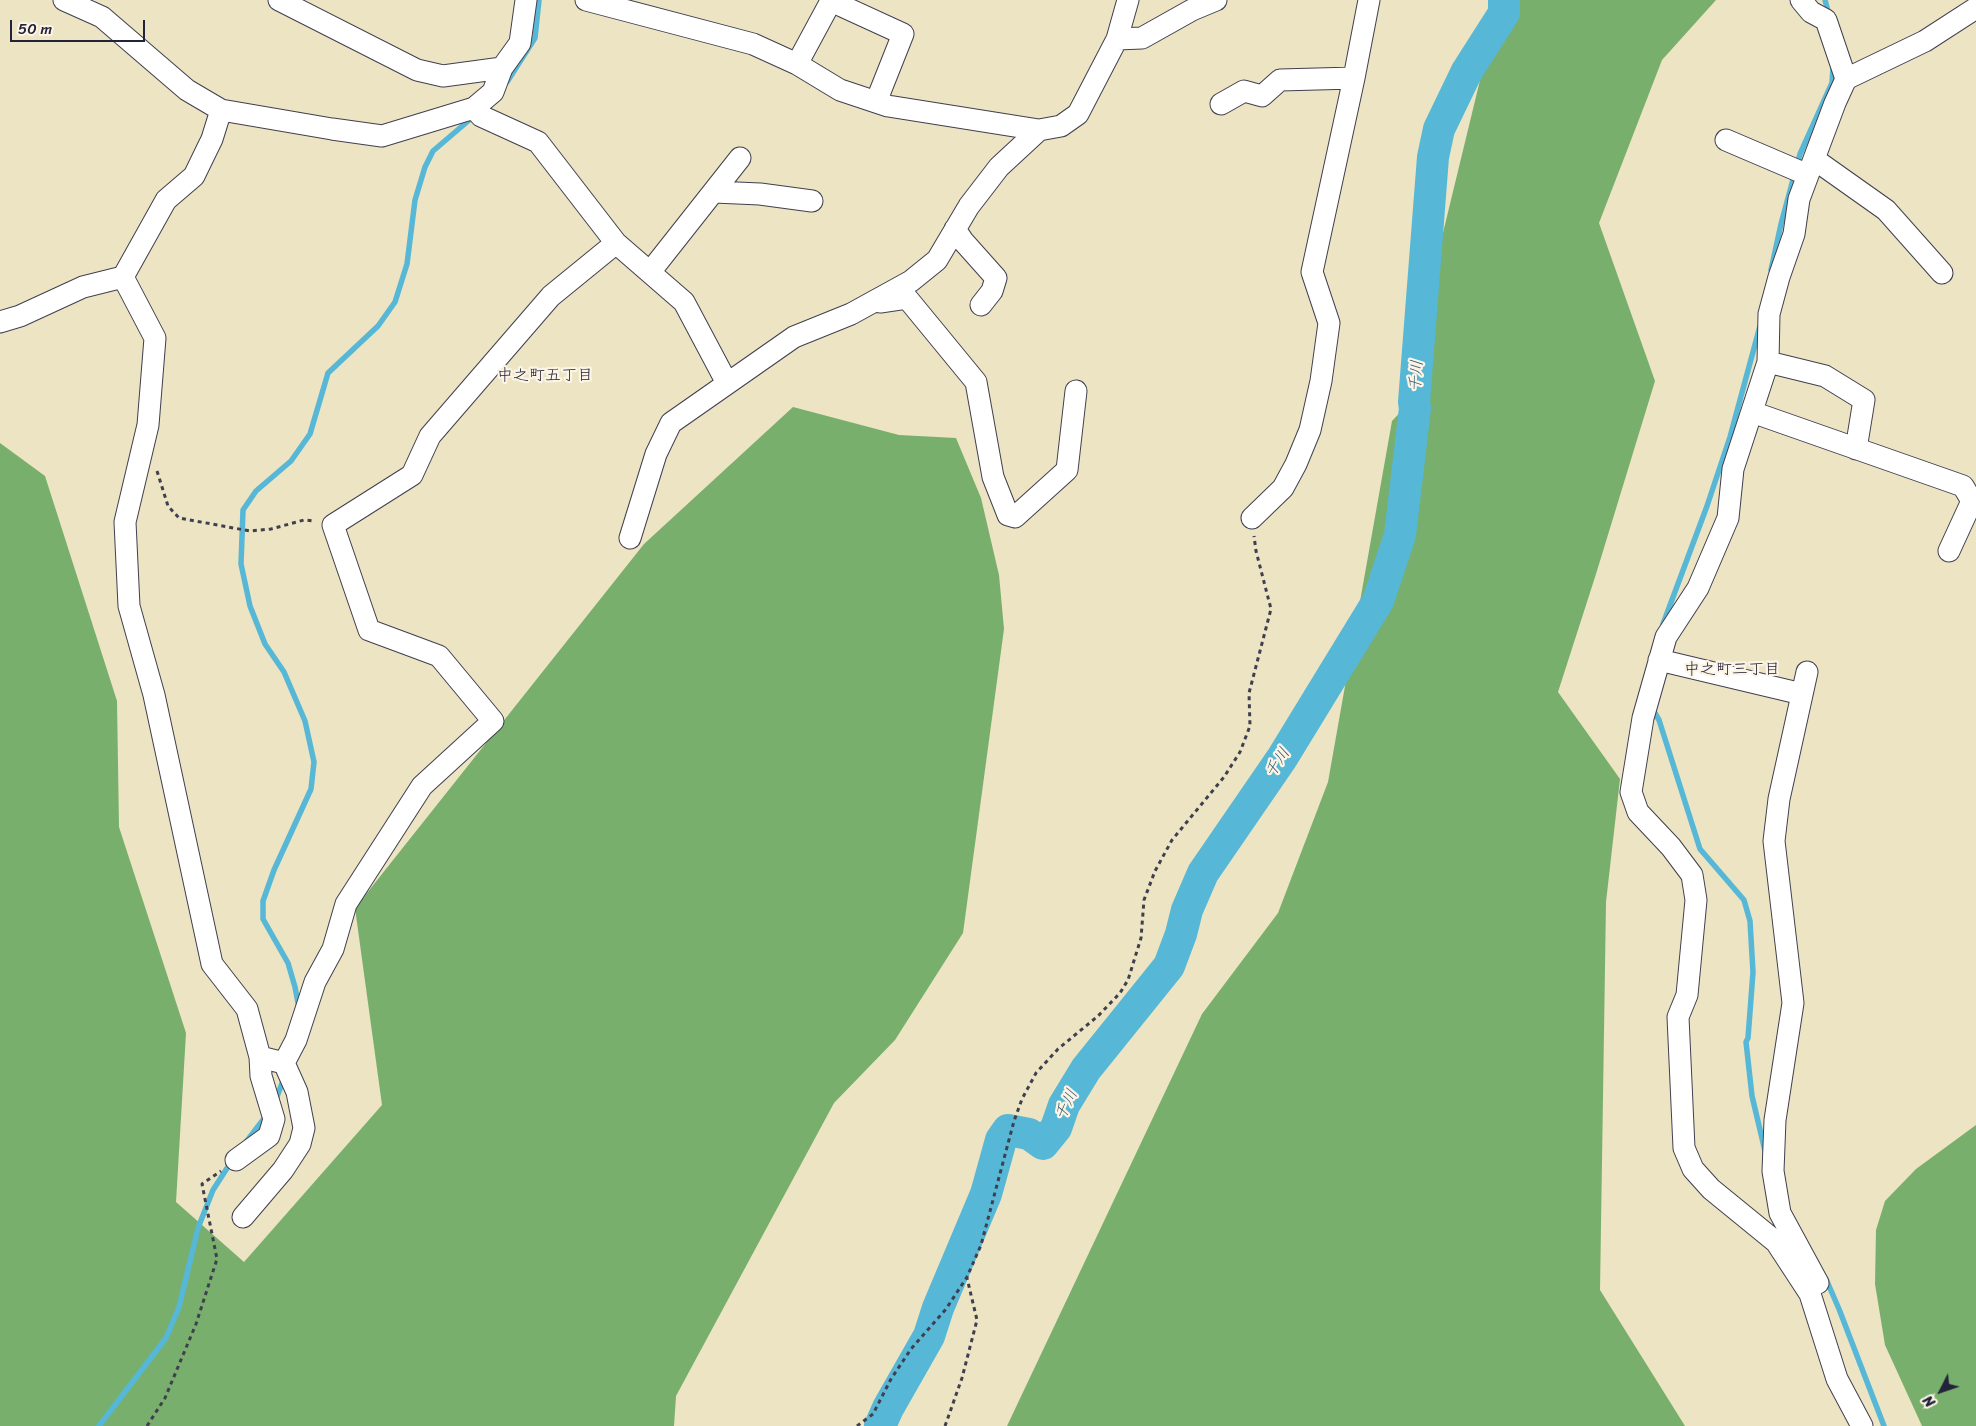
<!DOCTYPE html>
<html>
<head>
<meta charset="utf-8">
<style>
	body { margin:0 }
	#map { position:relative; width:1976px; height:1426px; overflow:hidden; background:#ece4c2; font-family:Sriracha,sans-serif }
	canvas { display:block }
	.north { position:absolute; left:1916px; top:1366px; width:50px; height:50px; -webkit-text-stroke:4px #fcf5e5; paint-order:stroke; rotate:229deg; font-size:14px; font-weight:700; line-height:20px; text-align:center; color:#22223b }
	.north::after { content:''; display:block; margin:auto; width:18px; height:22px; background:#22223b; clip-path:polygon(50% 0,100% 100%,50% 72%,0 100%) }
	.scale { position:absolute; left:10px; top:20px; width:135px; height:22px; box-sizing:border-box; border:2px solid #22223b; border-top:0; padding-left:6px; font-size:15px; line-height:18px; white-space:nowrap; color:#22223b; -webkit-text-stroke:4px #fcf5e5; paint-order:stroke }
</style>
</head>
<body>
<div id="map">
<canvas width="1976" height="1426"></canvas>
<div class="north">N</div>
<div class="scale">50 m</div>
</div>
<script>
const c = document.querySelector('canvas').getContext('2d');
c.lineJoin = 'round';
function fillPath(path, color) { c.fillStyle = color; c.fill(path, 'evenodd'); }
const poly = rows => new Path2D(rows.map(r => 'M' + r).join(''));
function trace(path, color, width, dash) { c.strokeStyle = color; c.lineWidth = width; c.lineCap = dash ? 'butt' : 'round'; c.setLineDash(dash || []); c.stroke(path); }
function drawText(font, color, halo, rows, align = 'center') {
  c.font = font + ' Sriracha,"Klee One",sans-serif'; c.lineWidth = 4.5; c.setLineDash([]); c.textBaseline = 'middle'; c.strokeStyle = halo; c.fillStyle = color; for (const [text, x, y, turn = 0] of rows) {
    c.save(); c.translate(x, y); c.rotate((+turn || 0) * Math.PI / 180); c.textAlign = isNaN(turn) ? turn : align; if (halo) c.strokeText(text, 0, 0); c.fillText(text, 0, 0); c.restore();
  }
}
fillPath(poly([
	[1514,0,1716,0,1662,60,1599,223,1655,381,1596,574,1558,692,1620,779,1606,902,1600,1290,1685,1426,1007,1426,1202,1014,1278,913,1328,782,1392,421,1422,389,1441,241,1498,6],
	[793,407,899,435,956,438,981,498,999,575,1004,629,963,933,895,1040,834,1103,676,1396,674,1426,0,1426,0,443,45,476,117,701,119,827,186,1033,176,1202,244,1262,382,1105,355,908,644,544],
	[1976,1125,1976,1426,1922,1426,1885,1345,1875,1284,1876,1230,1885,1201,1916,1169]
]), '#78af6c');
trace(poly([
	[1825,0,1829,15],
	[507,82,535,38,539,0],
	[1771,270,1781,224,1800,154,1832,83,1833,68],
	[1663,624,1707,506,1730,437,1760,326],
	[1652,708,1659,720,1700,849,1744,900,1750,921,1753,972,1748,1038,1746,1042,1752,1096,1766,1155],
	[299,1008,295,987,288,963,263,919,263,901,274,870,311,789,314,762,305,721,284,672,265,644,250,606,241,564,243,510,256,491,291,461,310,434,328,373,378,326,395,302,407,264,415,200,425,167,433,151,474,116],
	[275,1102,284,1078],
	[246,1142,266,1116],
	[1826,1279,1839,1309,1884,1426],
	[99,1426,166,1338,179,1307,198,1228,213,1190,231,1162]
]), '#57b7d6', 5.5);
trace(poly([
	[880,1426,888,1408,929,1336,938,1308,986,1194,1001,1140,1008,1130,1029,1134,1043,1144,1056,1128,1064,1105,1086,1069,1169,966,1181,934,1187,910,1203,873,1282,758,1378,601,1400,535,1415,408,1414,402,1433,157,1439,129,1467,71,1504,13,1504,0]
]), '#57b7d6', 32);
const street = poly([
	[64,0,102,17,187,90,221,110,332,129,382,136,474,108,493,92,502,68],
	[279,0,417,70,443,76,502,68,520,43,526,0],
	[586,0,753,44,797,64,840,90,888,106,1039,130],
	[1801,0,1811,12,1826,20,1846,79,1835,103,1799,199,1794,234,1779,277,1769,314,1768,362,1733,469,1728,518,1698,588,1666,637,1643,718,1631,792,1638,812,1671,847,1692,875,1696,900,1687,995,1678,1017,1684,1148,1693,1169,1711,1189,1776,1242,1810,1294,1837,1379,1862,1426],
	[1117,39,1142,38,1192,10,1216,0],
	[797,64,831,1,903,34,876,102],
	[1846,79,1925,41,1976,8],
	[1221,104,1244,91,1262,96,1280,80,1354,78],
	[474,108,481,116,538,142,616,243,684,302,727,383],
	[1726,140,1808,175],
	[1814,159,1886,210,1942,273],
	[714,192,760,194,812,201],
	[955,229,963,241,996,278,992,291,981,305],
	[650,272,740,158],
	[123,277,155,338,148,425,125,522,129,606,154,695,212,964,247,1009,260,1057,261,1076,274,1119,269,1136,236,1160],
	[880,302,907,298,976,382,993,477,1008,515,1015,517,1067,470,1076,391],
	[0,322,20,316,83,287,123,277,166,200,194,176,212,139,221,110],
	[1768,362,1825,376,1864,400,1856,449],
	[1752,412,1963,486,1972,501,1949,551],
	[1252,518,1283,488,1296,464,1310,430,1321,381,1329,323,1312,272,1354,78,1369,0],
	[630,538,656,454,671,423,794,337,851,314,911,281,937,260,969,206,999,167,1039,130,1061,126,1078,114,1117,39,1128,0],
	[1659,660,1802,694],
	[1807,672,1779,799,1774,841,1793,1003,1775,1120,1773,1171,1780,1213,1818,1283],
	[260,1057,284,1063,296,1040,315,982,333,949,346,904,422,786,493,721,439,656,369,630,333,525,412,475,430,436,551,296,616,243],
	[243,1217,283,1170,300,1144,304,1128,297,1092,284,1063]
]);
trace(street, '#403f4f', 23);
trace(poly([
	[157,471,168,506,179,518,250,531,271,529,304,520,314,521],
	[147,1426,165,1398,196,1324,217,1259,202,1184,221,1171],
	[857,1426,873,1414,891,1379,911,1349,946,1309,967,1277,981,1245,1014,1121,1022,1099,1036,1073,1058,1049,1098,1016,1120,993,1128,980,1141,938,1144,900,1155,871,1172,840,1224,777,1240,752,1250,726,1249,693,1271,609,1256,551,1254,536],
	[945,1426,962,1378,977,1320,967,1278]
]), '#403f4f', 3, [4, 4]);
trace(street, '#fff', 21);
drawText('16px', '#22223b', '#fcf5e5', [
	["中之町五丁目",545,376],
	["中之町三丁目",1732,670]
]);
drawText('italic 16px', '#355671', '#fcf5e5', [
	["千川",1417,376,-86],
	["千川",1278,763,-57],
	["千川",1067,1105,-64]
]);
</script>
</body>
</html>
